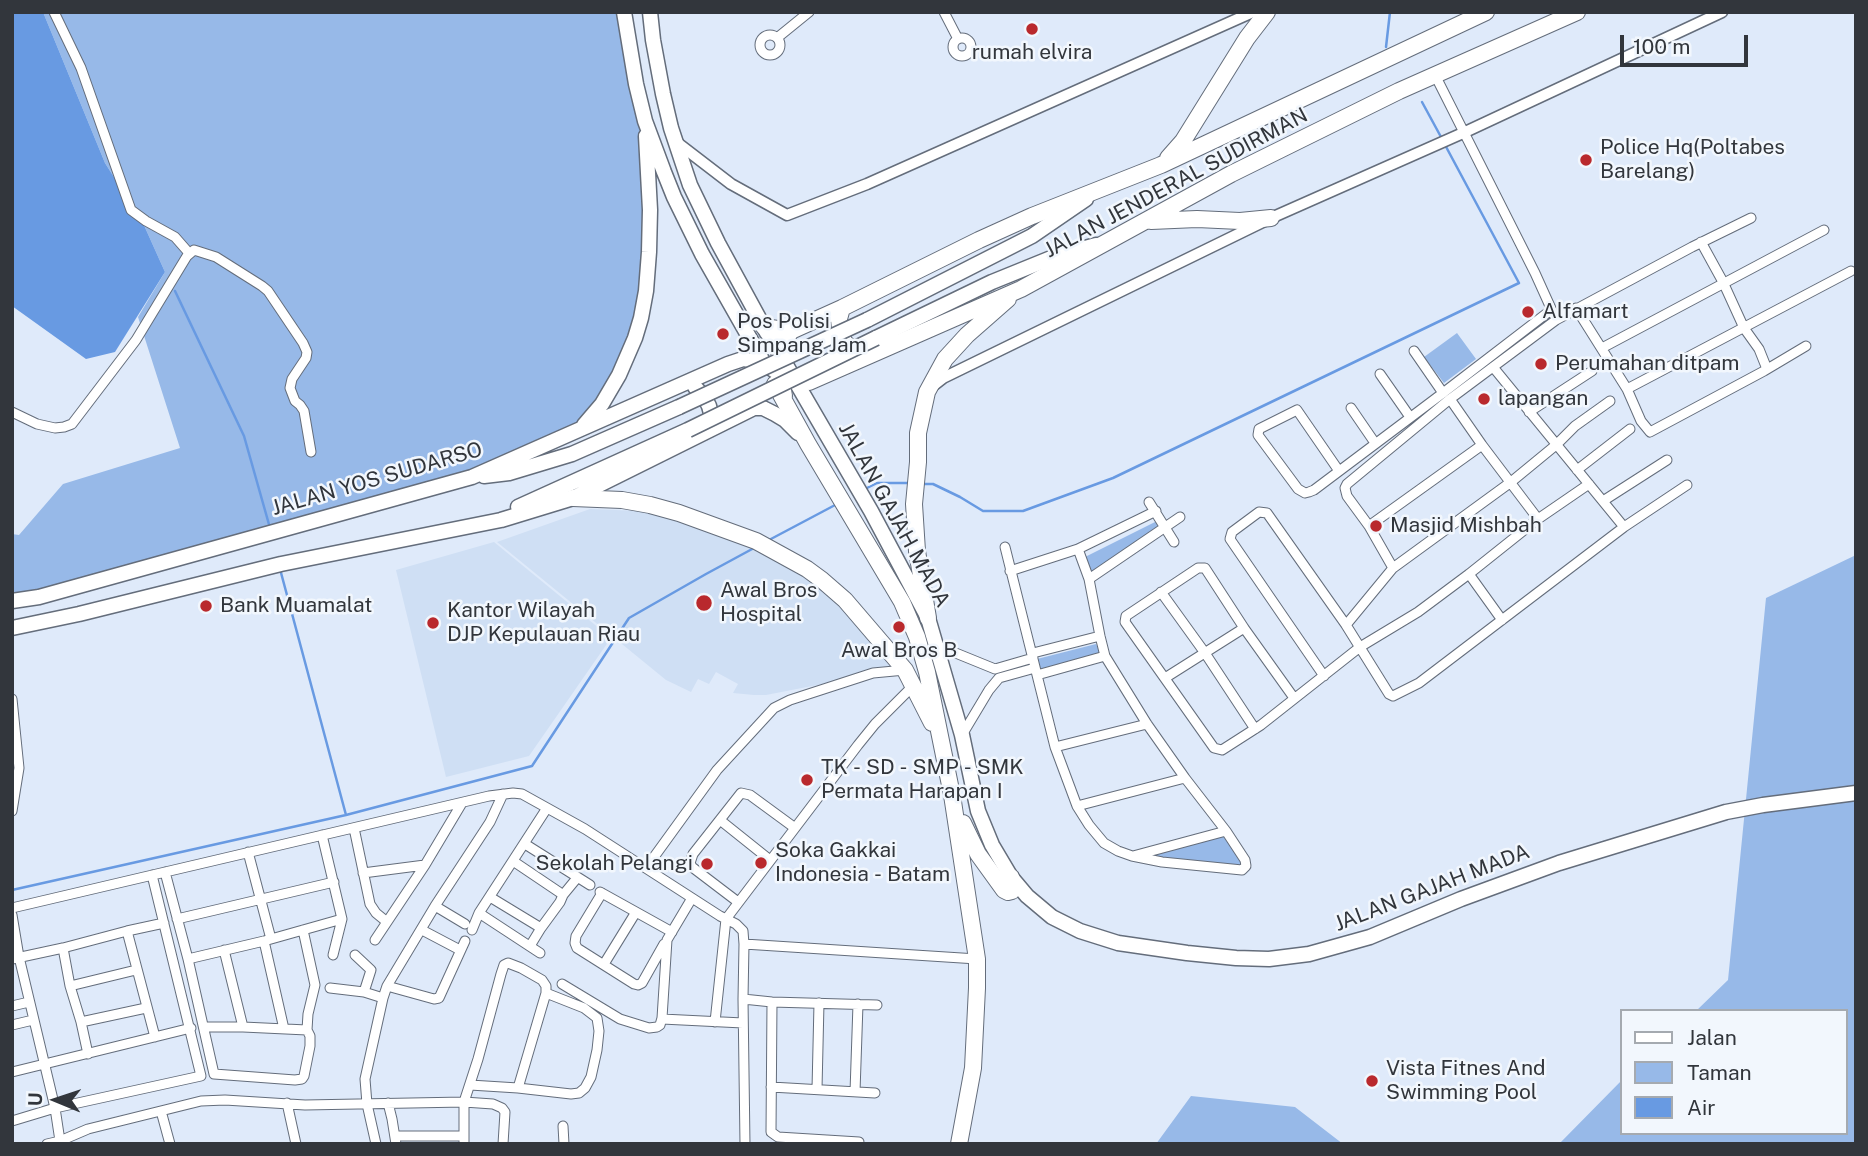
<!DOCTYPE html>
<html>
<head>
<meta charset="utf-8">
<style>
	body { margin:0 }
	#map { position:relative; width:1868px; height:1156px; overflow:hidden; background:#dfeafa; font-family:"Public Sans",sans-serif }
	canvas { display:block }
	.frame { position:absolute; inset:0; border:14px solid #32363c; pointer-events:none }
	.legend { position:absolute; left:1620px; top:1009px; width:228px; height:126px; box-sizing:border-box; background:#f2f7fd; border:2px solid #a5aab0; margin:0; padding:9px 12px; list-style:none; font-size:21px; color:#32363c }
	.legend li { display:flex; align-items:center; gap:14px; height:35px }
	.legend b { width:35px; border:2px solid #a5aab0 }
	.north { position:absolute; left:21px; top:1065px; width:70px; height:70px; -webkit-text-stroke:5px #f2f7fd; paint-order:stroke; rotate:272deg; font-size:19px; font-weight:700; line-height:28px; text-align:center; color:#32363c }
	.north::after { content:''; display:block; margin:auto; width:24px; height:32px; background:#32363c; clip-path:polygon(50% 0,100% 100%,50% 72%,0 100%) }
	.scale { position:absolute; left:1620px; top:35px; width:128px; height:32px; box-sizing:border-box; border:4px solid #32363c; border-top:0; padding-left:9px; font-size:21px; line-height:24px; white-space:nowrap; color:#32363c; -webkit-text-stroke:5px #f2f7fd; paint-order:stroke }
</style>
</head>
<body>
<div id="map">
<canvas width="1868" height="1156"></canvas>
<div class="frame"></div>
<ul class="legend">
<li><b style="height:9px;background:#fff"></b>Jalan</li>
<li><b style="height:19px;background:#97b9e8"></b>Taman</li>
<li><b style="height:19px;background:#689ae2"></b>Air</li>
</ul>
<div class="north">U</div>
<div class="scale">100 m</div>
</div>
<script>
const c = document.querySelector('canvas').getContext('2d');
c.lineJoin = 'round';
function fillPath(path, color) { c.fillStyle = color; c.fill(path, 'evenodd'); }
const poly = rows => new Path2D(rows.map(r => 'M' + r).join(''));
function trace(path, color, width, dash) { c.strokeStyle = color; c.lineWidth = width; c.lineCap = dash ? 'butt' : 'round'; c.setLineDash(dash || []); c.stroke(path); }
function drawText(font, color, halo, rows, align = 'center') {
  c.font = font + ' "Public Sans",sans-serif'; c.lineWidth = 5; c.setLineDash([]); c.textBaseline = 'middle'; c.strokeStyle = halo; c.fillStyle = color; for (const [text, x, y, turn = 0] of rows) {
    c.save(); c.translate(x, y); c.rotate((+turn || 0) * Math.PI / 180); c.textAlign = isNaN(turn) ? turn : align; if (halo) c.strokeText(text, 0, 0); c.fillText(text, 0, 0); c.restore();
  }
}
fillPath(poly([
	[590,509,640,511,687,521,780,557,810,579,848,613,894,670,766,695,754,695,733,693,738,684,716,672,709,684,698,679,691,692,666,680,497,542],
	[494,542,611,638,529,756,446,777,396,570]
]), '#cfdff4');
fillPath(poly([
	[43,12,630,12,654,165,657,202,656,244,649,281,627,349,602,392,578,426,567,439,528,463,12,598,12,534,19,535,63,484,180,448,138,317,165,272,143,223,105,163],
	[1457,333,1476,359,1444,383,1424,357],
	[1157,521,1161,529,1092,576,1085,557],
	[1856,555,1856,1144,1559,1144,1621,1081,1621,1133,1845,1133,1845,1011,1696,1011,1728,980,1766,598],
	[1096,644,1104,659,1041,677,1037,659],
	[1223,836,1244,865,1240,867,1160,860,1151,855],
	[1191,1096,1295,1107,1343,1144,1156,1144]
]), '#97b9e8');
fillPath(poly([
	[12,12,43,12,105,163,143,223,165,272,115,352,86,359,12,306]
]), '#689ae2');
trace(poly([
	[1386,47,1390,12],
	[1422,102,1441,137],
	[175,291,244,436,270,528],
	[923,484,933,484,960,497,983,511,1023,511,1113,478,1519,283,1444,143],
	[865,489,877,483,909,483],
	[769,540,837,504],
	[280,569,346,815],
	[12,890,346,815,532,766,629,618,706,574,754,548]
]), '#689ae2', 2.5);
const minor = poly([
	[54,12,81,68,131,210,146,221,175,237,189,253],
	[944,12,958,39],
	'760 45a10 10 0 1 1 20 0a10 10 0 1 1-20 0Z',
	'953 47a9 9 0 1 1 18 0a9 9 0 1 1-18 0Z',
	[777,38,809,12],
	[1435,75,1535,273,1554,315],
	[1701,242,1723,282,1744,328,1759,349,1767,369],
	[1576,308,1627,389,1641,421,1650,432,1764,371,1806,346],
	[1602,348,1824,230],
	[1414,351,1443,393],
	[1493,367,1624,527],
	[1380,374,1410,417],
	[1627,389,1851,271],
	[1450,399,1482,445,1538,519],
	[1351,408,1375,443],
	[12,412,37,424,55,428,64,427,72,424,136,340,187,256,194,250,216,257,262,286,268,291,303,343,307,352,306,358,292,379,290,388,295,401,300,405,304,411,311,452],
	[1529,412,1592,371],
	[1577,470,1630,429],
	[1339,471,1297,410,1259,429,1258,435,1298,489,1305,493,1309,492,1314,490,1443,393,1551,310],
	[1603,501,1667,460],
	[1149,502,1174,542],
	[1369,526,1482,445],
	[1005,547,1055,747,1077,806,1089,825,1104,843,1118,851,1132,856,1162,862,1242,870,1246,866,1245,860,1226,831,1185,778,1147,724,1105,656,1100,636,1089,579,1078,549],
	[1393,568,1369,526,1347,496,1345,488,1347,484,1450,399,1556,320,1692,247,1751,218],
	[1010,571,1078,549,1156,511],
	[1469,574,1502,620],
	[1089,579,1180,517],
	[1161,592,1205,653,1255,729],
	[1346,625,1393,568,1511,482,1556,445,1575,426,1610,401],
	[936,645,995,669,1033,658],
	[1033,653,1100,636],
	[1037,675,1105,656],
	[1324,676,1230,539,1232,532,1259,512,1267,513,1346,625,1389,694,1393,696,1419,683,1624,527,1687,485],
	[1165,678,1244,628],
	[1294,698,1244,628,1205,568,1198,568,1126,616,1125,622,1214,748,1222,750,1261,725,1360,647,1418,612,1469,574,1538,519,1589,484],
	[12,699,19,768,12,811],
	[962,735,989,690,999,678,1035,668],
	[1055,747,1147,724],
	[1077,806,1185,778],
	[720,820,770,860],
	[354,828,370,904,376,913,387,922],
	[322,835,342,919,333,955],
	[525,844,590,885],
	[248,852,271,939],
	[1133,856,1226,831],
	[646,868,717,770,774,708,790,700,873,673,905,670],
	[165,872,188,959,214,1074,295,1080,302,1079,304,1076,310,1046,310,1036,307,1030,308,1014,315,985,303,930],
	[363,873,425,865],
	[600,892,672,932],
	[602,893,576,936,575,943,577,948,634,984,638,985,642,983,664,944],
	[563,895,577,878],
	[490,897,541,928,560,902,563,895,559,892,513,861],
	[738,902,692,867,690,863,693,854,741,793,750,795,795,828],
	[435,906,465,924],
	[12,908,489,796,513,793,522,794,585,829,720,916,736,924,743,931,744,944,743,999,745,1144],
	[479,913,540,953],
	[12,915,19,957,55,1108,60,1141],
	[177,919,334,882],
	[422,930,460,950],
	[472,930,479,913,547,808],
	[127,931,155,1037],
	[375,940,425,865,462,803],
	[264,941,284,1029],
	[744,944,977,959],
	[530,946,541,928],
	[63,948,70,986,81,1022,88,1054],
	[224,950,243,1027],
	[355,955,371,970,364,992],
	[12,959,63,948,127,931,164,923],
	[188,959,264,941,342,919],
	[604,964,636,912],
	[562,984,620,1019,649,1028,657,1027,660,1025,662,1018,667,940,692,898],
	[70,986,136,970],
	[387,986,434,999,439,998,465,941],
	[330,988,364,992,383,998],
	[743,999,772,1002,877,1005],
	[772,1002,771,1132,778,1137,859,1142],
	[12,1006,29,1002],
	[662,1019,743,1023],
	[81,1022,146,1008],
	[715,1022,726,919,858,745,875,724,913,686],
	[12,1025,33,1020],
	[204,1027,243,1027,307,1030],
	[12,1072,191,1028],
	[470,1085,518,1088,571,1094,579,1093,585,1088,591,1077,597,1050,599,1031,597,1018,584,1008,546,993],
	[771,1087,875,1093],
	[817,1089,819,1003],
	[855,1092,858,1004],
	[287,1103,296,1144],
	[388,1103,392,1119,396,1144],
	[161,1111,170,1144],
	[12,1121,55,1108,201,1076,152,875],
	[563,1126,564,1144],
	[396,1136,464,1136],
	[47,1144,60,1141,88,1129,201,1101,225,1100,305,1105,464,1102,493,1104,502,1108,505,1112,503,1144],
	[376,1144,367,1104,365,1079,383,998,387,986,435,906,490,822,503,794],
	[464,1144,464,1102,478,1059,501,974,504,965,508,963,521,968,542,980,546,986,546,993,518,1088]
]);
const tertiary = poly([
	[675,141,731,184,787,215,867,184,1253,12],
	[934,385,943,378,1271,218,1463,133,1722,12]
]);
const primary = poly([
	[624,12,636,84,645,121,664,172,674,197,702,254,765,365],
	[650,12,653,40,663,94,671,128,690,185,718,243,767,333],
	[867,320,1032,236,1086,199],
	[764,327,871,511,928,618,962,735,978,811,992,845,1011,877,1027,896,1052,917,1080,931,1118,943,1187,953,1236,958,1269,959,1309,954,1370,937,1461,899,1559,863,1726,812,1763,805,1856,793],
	[876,338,992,282,1056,256,1096,245],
	[695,387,705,398,709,406,712,417,711,428],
	[584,425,602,404,619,375,635,338,641,318,646,291,649,252,650,210,646,136],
	[484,476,509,473,572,454,679,407],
	[518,507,688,430],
	[12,601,39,597,472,477,728,364,743,359,763,363,775,371],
	[12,628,79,614,281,564,501,520,573,498,754,408,763,408,775,414,785,420,798,433]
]);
const trunk = poly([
	[1168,158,1183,141,1247,38,1267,12],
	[1151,221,1197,219,1240,221,1271,218],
	[842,308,839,319,840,328,844,342,855,352,865,355],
	[764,327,791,331,842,308,979,240,1032,216,1161,165,1486,12],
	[794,377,809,382,1021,289,1231,174,1399,91,1577,12],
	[775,384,808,444,902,602,917,637,927,672,952,795,977,959,977,988,973,1068,959,1144],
	[784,396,780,374,781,355,784,342,791,331],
	[573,498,622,500,650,505,679,513,756,541,807,569,822,580,845,600,905,670,932,723],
	[928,618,917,551,914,504,918,462,918,433,927,392,945,359,967,335,1008,299],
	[963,823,978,854,1004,890,1008,892,1012,891,1014,888,1011,877]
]);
trace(minor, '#646d7b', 11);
trace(tertiary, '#646d7b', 13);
trace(primary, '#646d7b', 17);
trace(trunk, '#646d7b', 18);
trace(minor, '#fff', 9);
trace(tertiary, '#fff', 10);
trace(primary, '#fff', 14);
trace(trunk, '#fff', 16);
const primaryBridge = poly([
	[679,407,867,320],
	[688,430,876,338]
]);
trace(primaryBridge, '#646d7b', 17, []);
trace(primaryBridge, '#fff', 14);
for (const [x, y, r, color] of [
	[1032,29,7,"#b9292d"],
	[1586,160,7,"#b9292d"],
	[1528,312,7,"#b9292d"],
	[723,334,7,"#b9292d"],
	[1541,364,7,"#b9292d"],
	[1484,399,7,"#b9292d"],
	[1376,526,7,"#b9292d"],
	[704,603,9,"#b9292d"],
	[206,606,7,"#b9292d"],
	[433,623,7,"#b9292d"],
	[899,627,7,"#b9292d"],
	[807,780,7,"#b9292d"],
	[761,863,7,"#b9292d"],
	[707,864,7,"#b9292d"],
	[1372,1081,7,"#b9292d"]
]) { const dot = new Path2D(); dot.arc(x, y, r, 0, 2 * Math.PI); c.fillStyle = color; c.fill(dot); trace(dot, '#f2f7fd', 2.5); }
drawText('21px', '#32363c', '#f2f7fd', [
	["rumah elvira",1032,53,"center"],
	["Police Hq(Poltabes",1600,148],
	["Barelang)",1600,172],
	["Alfamart",1542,312],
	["Pos Polisi",737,322],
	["Simpang Jam",737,346],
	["Perumahan ditpam",1555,364],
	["lapangan",1498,399],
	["Masjid Mishbah",1390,526],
	["Awal Bros",720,591],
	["Hospital",720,615],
	["Bank Muamalat",220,606],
	["Kantor Wilayah",447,611],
	["DJP Kepulauan Riau",447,635],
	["Awal Bros B",899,651,"center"],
	["TK - SD - SMP - SMK",821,768],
	["Permata Harapan I",821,792],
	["Soka Gakkai",775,851],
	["Indonesia - Batam",775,875],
	["Sekolah Pelangi",693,864,"right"],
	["Vista Fitnes And",1386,1069],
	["Swimming Pool",1386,1093]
], 'left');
drawText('21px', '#32363c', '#f2f7fd', [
	["JALAN JENDERAL SUDIRMAN",1176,183,-28],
	["JALAN YOS SUDARSO",377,479,-16],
	["JALAN GAJAH MADA",894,515,61],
	["JALAN GAJAH MADA",1432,888,-21]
]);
</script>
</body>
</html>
